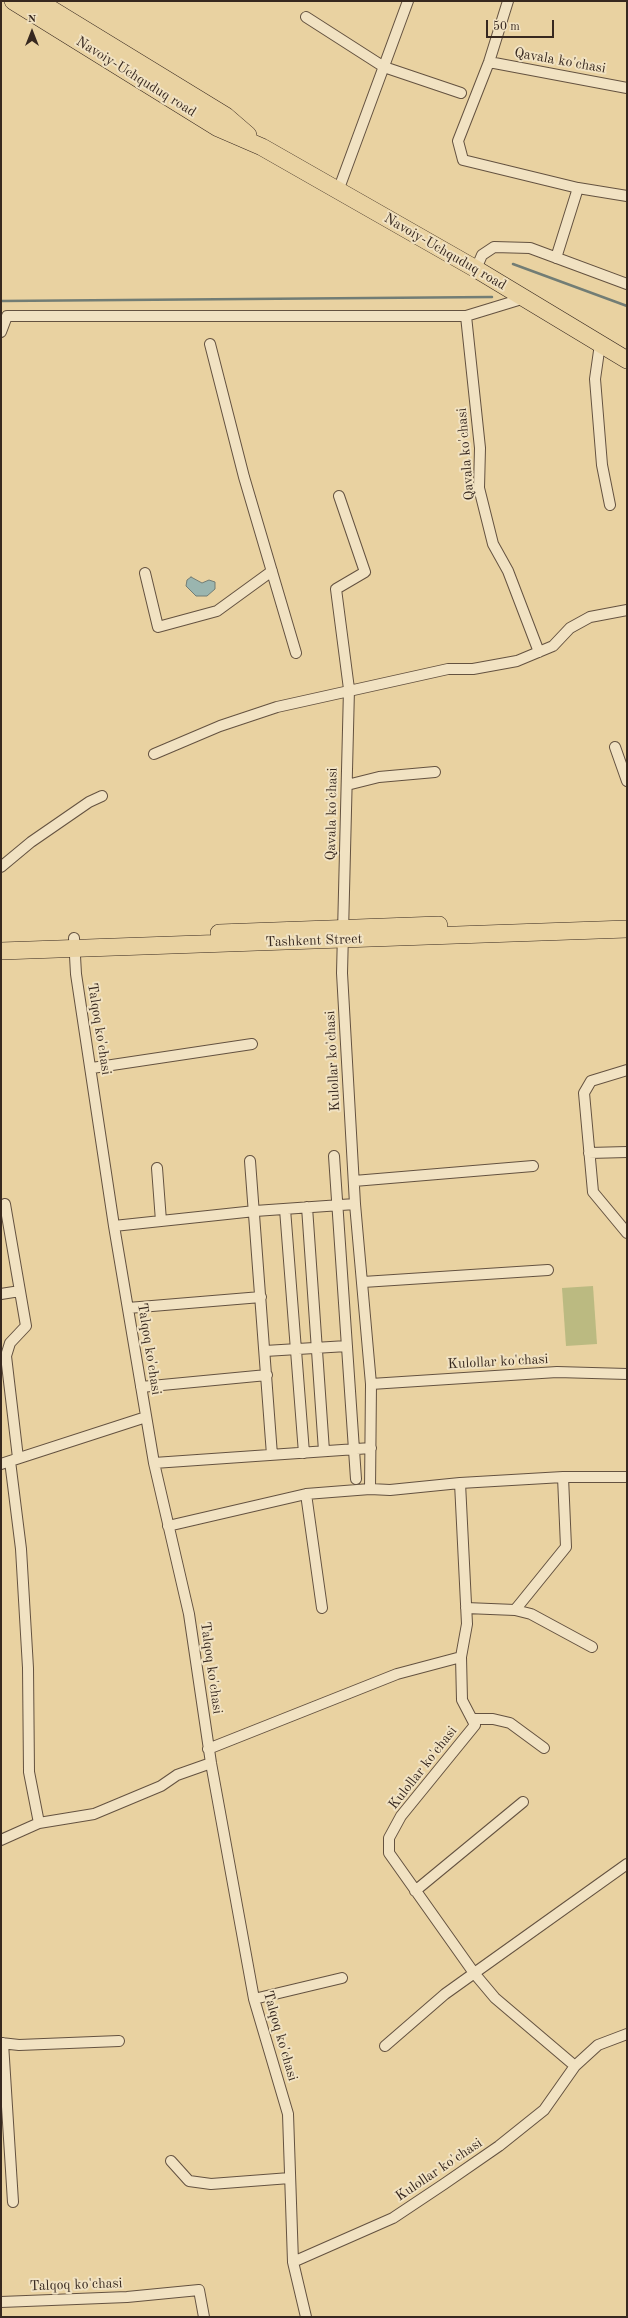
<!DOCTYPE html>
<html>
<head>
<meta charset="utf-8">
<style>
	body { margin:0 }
	#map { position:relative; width:628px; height:2318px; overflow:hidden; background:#e9d2a1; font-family:"Old Standard TT",serif }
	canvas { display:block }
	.frame { position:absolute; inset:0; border:2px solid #37281f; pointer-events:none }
	.north { position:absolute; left:12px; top:12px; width:40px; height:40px; -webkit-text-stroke:3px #f1e2c2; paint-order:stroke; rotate:0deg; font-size:11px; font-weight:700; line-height:16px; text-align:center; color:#37281f }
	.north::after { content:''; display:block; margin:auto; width:14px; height:18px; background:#37281f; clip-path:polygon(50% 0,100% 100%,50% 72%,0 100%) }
	.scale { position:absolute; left:486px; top:20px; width:68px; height:18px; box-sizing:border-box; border:2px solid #37281f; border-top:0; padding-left:5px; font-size:12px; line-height:14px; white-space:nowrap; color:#37281f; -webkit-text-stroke:3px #f1e2c2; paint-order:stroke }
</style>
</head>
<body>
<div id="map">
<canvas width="628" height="2318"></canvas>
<div class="frame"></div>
<div class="north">N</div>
<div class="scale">50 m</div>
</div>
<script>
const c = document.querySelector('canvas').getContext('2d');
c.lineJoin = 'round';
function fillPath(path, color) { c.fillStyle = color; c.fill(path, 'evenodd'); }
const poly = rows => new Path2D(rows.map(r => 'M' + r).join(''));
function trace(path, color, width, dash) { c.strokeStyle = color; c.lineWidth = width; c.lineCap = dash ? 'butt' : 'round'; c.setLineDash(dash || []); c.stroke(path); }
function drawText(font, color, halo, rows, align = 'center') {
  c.font = font + ' "Old Standard TT",serif'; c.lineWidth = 4; c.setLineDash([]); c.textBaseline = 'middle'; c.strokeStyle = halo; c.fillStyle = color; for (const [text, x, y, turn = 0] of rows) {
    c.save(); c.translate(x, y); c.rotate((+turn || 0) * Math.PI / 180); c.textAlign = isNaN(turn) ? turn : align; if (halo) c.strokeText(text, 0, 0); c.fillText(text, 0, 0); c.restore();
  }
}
fillPath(poly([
	[593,1286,597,1344,566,1346,562,1288]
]), '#bbba81');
const water = poly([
	[191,577,202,583,209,580,215,582,215,589,207,596,196,596,186,586,187,580,191,577]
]);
fillPath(water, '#9ab5af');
trace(water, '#727d75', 1);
trace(poly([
	[513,264,627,306],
	[1,301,492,297]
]), '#727d75', 2.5);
const minor = poly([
	[508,1,489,62,458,141,463,160,578,188,627,196],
	[306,17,384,67,461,93],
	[489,62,627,88],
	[338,191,408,1],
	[556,258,578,188],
	[476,269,482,255,494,247,530,248,627,284],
	[466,316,480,448,479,488,493,544,508,571,539,652],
	[1,332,7,316,466,316,525,298],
	[210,344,244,477,296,653],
	[600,344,595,379,602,465,610,505],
	[339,496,365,572,336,589,349,689,342,973,355,1204,371,1384,370,1489],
	[145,573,158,627,217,611,272,571],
	[615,747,627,781],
	[154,754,220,726,277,707,448,669,473,669,517,661,553,646,570,628,590,617,627,610],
	[347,785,379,777,435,772],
	[1,867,31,842,89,802,102,796],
	[74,938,76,974,114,1226,154,1463,189,1614,211,1763,254,1999,288,2114,293,2262,306,2317],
	[92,1068,252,1044],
	[627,1070,591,1081,584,1093,593,1192,627,1233],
	[589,1153,627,1152],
	[334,1156,356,1479],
	[250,1161,272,1455],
	[157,1168,161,1221],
	[354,1181,533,1166],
	[5,1204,26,1326,10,1343,6,1356,18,1458],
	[307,1207,324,1451],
	[285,1209,304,1453],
	[114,1226,255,1211,355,1204],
	[363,1282,548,1270],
	[1,1294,20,1291],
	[128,1308,261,1297],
	[265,1351,347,1346],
	[371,1384,557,1372,627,1374],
	[141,1387,267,1375],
	[10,1461,21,1549,28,1668,29,1772,39,1823],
	[154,1463,371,1448],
	[1,1464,146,1417],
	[460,1483,467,1624,461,1657,462,1700,475,1725,401,1816,389,1838,389,1853,474,1973,495,1998,575,2066],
	[306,1494,322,1608],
	[168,1526,306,1494,370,1489,390,1490,460,1483,563,1477,627,1477],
	[466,1608,515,1610,531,1614,592,1647],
	[515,1610,566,1547,563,1477],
	[472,1719,493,1719,510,1723,544,1748],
	[208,1749,397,1674,461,1657],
	[1,1840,39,1823,94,1814,161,1786,177,1775,211,1763],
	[415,1891,523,1802],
	[254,1999,342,1978],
	[1,2043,19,2045,119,2041],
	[3,2043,13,2202],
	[385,2046,445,1994,627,1864],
	[171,2161,189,2181,211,2184,290,2178],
	[293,2262,393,2218,444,2184,499,2146,544,2110,575,2066,598,2045,627,2034],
	[1,2302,127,2297,199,2290,204,2317]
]);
const trunk = poly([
	[13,1,218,128,262,147,476,269,627,360],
	[38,1,226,116,248,135],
	[219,933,439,925],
	[1,951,627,929]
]);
trace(minor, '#645240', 12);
trace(trunk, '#37281f', 18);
trace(minor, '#f1e2c2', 10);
trace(trunk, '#e9d2a1', 17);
drawText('14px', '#37281f', '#f1e2c2', [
	["Qavala ko'chasi",560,61,10],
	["Navoiy-Uchquduq road",136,77,32],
	["Navoiy-Uchquduq road",445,252,30],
	["Qavala ko'chasi",466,454,-95],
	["Qavala ko'chasi",332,814,-89],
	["Tashkent Street",314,941,-2],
	["Talqoq ko'chasi",99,1029,81],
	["Kulollar ko'chasi",333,1061,-93],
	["Talqoq ko'chasi",149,1349,81],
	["Kulollar ko'chasi",498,1362,-3],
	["Talqoq ko'chasi",211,1668,82],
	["Kulollar ko'chasi",423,1768,-52],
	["Talqoq ko'chasi",280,2036,74],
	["Kulollar ko'chasi",439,2170,-34],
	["Talqoq ko'chasi",76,2285,-2]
]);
</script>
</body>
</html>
